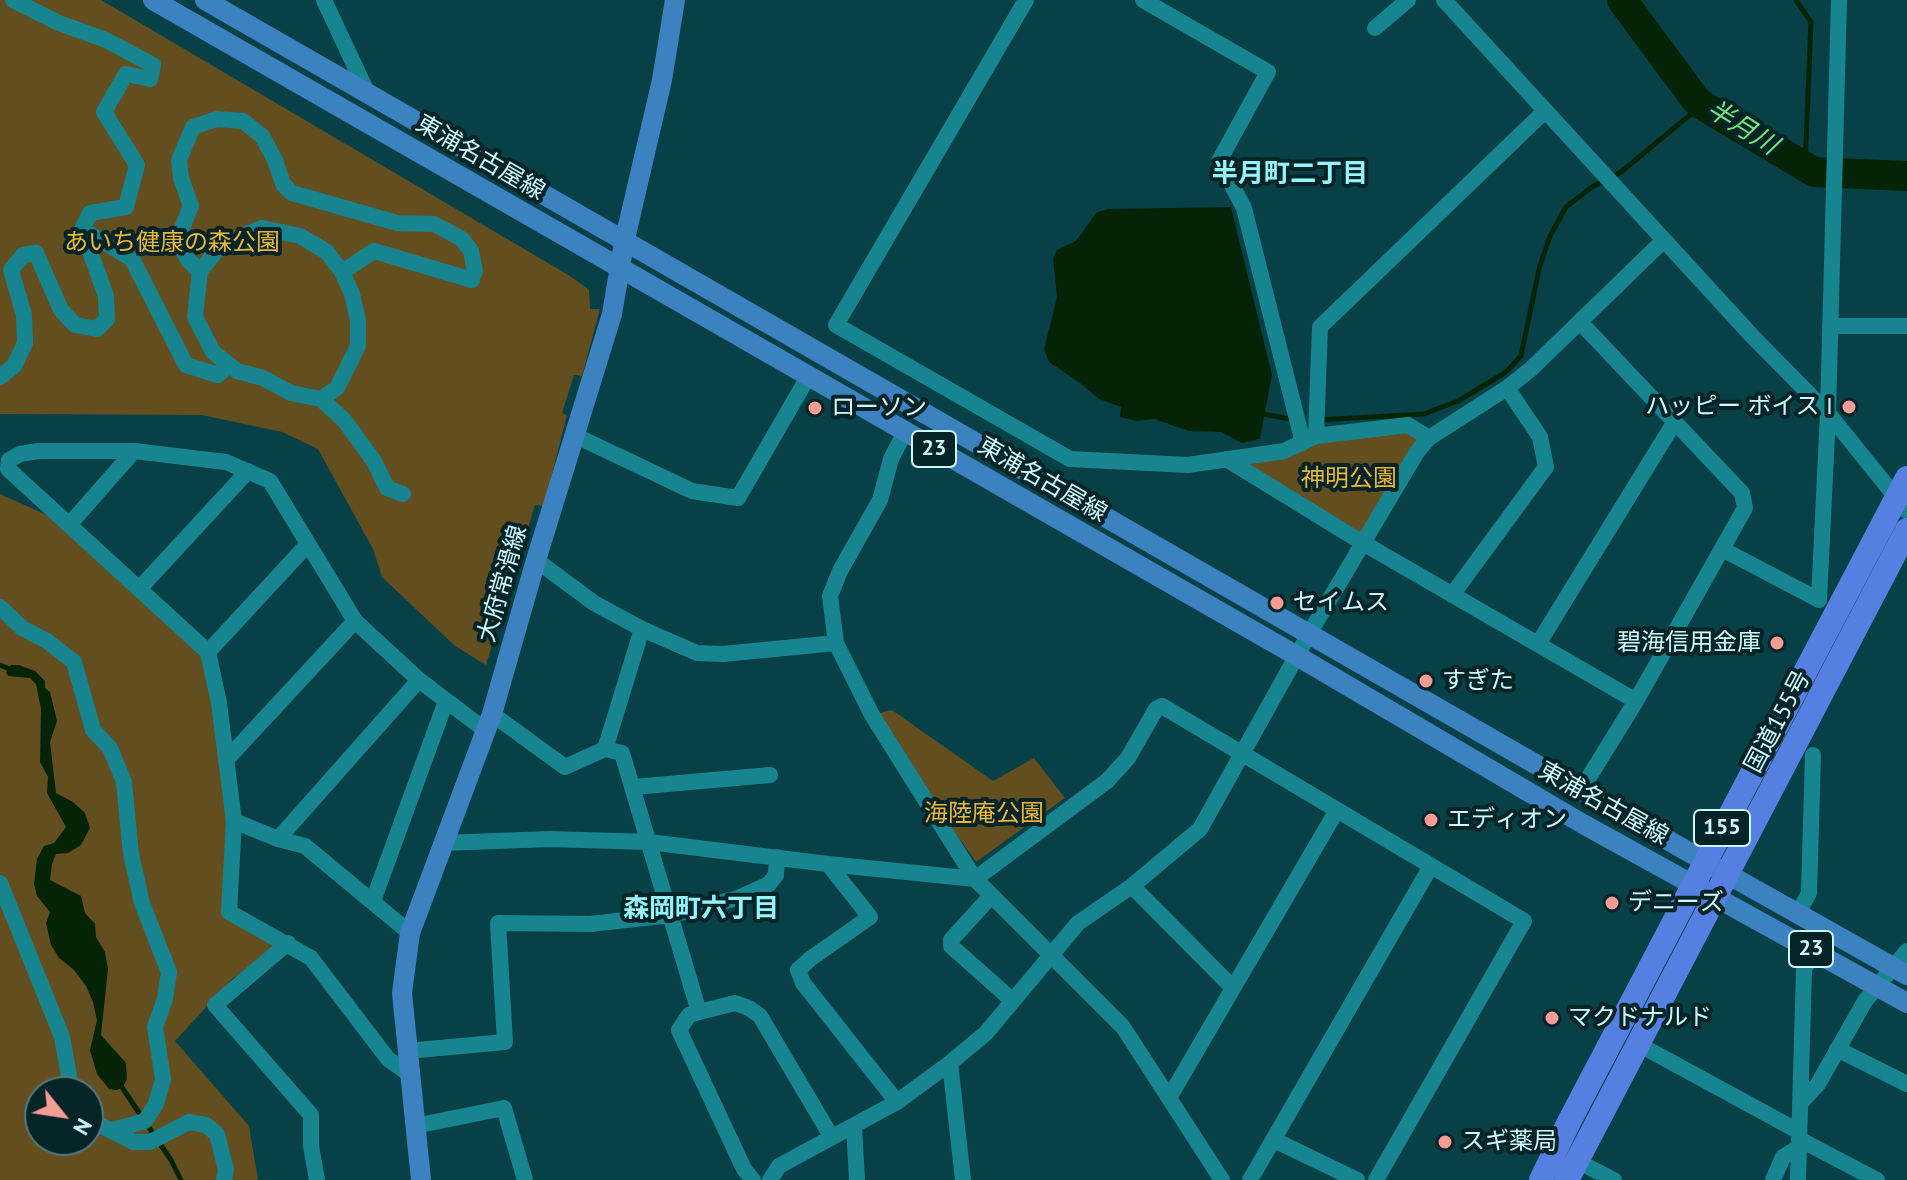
<!DOCTYPE html>
<html>
<head>
<meta charset="utf-8">
<style>
	body { margin:0 }
	#map { position:relative; width:1907px; height:1180px; overflow:hidden; background:#074046; font-family:"PT Sans",sans-serif }
	canvas { display:block }
	.north { position:absolute; left:24px; top:1076px; width:80px; height:80px; box-sizing:border-box; background:#052428; border:2px solid #55797e; border-radius:50%; rotate:120deg; font-size:22px; font-weight:700; line-height:32px; text-align:center; color:#cdf9fe }
	.north::after { content:''; display:block; margin:auto; width:28px; height:36px; background:#f59c95; clip-path:polygon(50% 0,100% 100%,50% 72%,0 100%) }
</style>
</head>
<body>
<div id="map">
<canvas width="1907" height="1180"></canvas>
<div class="north">N</div>
</div>
<script>
const c = document.querySelector('canvas').getContext('2d');
c.lineJoin = 'round';
function fillPath(path, color) { c.fillStyle = color; c.fill(path, 'evenodd'); }
const poly = rows => new Path2D(rows.map(r => 'M' + r).join(''));
function trace(path, color, width, dash) { c.strokeStyle = color; c.lineWidth = width; c.lineCap = dash ? 'butt' : 'round'; c.setLineDash(dash || []); c.stroke(path); }
function drawText(font, color, halo, rows, align = 'center') {
  c.font = font + ' "PT Sans","Noto Sans JP",sans-serif'; c.lineWidth = 8; c.setLineDash([]); c.textBaseline = 'middle'; c.strokeStyle = halo; c.fillStyle = color; for (const [text, x, y, turn = 0] of rows) {
    c.save(); c.translate(x, y); c.rotate((+turn || 0) * Math.PI / 180); c.textAlign = isNaN(turn) ? turn : align; if (halo) c.strokeText(text, 0, 0); c.fillText(text, 0, 0); c.restore();
  }
}
fillPath(poly([
	[0,0,101,0,570,276,589,290,590,309,600,309,582,376,574,375,562,413,567,415,544,506,535,505,486,665,455,646,382,577,373,549,318,449,282,432,202,415,0,414],
	[1408,425,1429,438,1363,543,1226,459],
	[0,494,69,525,208,652,227,759,229,912,288,943,232,979,175,1041,249,1126,258,1180,0,1180],
	[40,1092,88,1092,88,1140,40,1140],
	[892,710,993,781,1034,758,1065,798,976,862,872,715]
]), '#634e1f');
fillPath(poly([
	[1231,207,1272,375,1260,439,1242,443,1221,432,1189,431,1154,419,1137,421,1120,417,1121,407,1099,399,1080,383,1049,362,1044,349,1057,297,1053,258,1057,250,1076,241,1097,212,1108,209],
	[11,665,19,665,35,671,45,681,45,688,50,692,57,721,50,742,56,793,73,802,85,813,90,828,81,845,68,853,56,854,52,864,50,880,81,896,85,913,95,924,96,937,105,952,108,969,101,1035,126,1063,127,1079,123,1087,117,1090,109,1089,97,1074,90,1050,97,1020,93,1002,86,986,74,970,59,958,51,945,46,923,50,912,37,896,34,884,37,859,44,846,54,843,66,827,47,793,48,777,40,762,41,709,36,684,30,678,8,676,6,672]
]), '#052407');
trace(poly([
	[1796,0,1811,22,1805,167],
	[1258,413,1296,420],
	[1318,420,1424,414,1458,401,1506,372,1521,356,1539,269,1550,236,1566,207,1592,187,1621,172,1702,105],
	[0,665,12,670],
	[119,1083,171,1160,181,1180]
]), '#052407', 5);
trace(poly([
	[1622,0,1696,100,1702,105,1814,172,1907,176]
]), '#052407', 30);
trace(poly([
	[324,0,366,90],
	[1026,0,836,325,1070,459,1188,465,1284,451,1316,436,1408,425,1429,438],
	[1143,0,1268,72,1219,161,1244,208,1303,443],
	[1444,0,1753,337,1828,413,1907,511],
	[1375,28,1408,0],
	[262,228,300,236,327,252,342,272,352,294,358,320,358,346,337,388,321,399,291,393,263,378,237,371,213,352,195,317,200,271,222,244,262,228],
	[82,229,132,259,186,365,218,375,228,365],
	[200,271,189,261,180,246,182,228,191,206,181,178,179,160,193,127,217,119,243,121,262,136,275,160,283,184,292,193,397,223,434,224,462,239,471,251,475,272],
	[342,272,374,251,472,280],
	[1580,322,1742,493,1745,508,1636,701,1581,790],
	[1830,326,1907,326],
	[0,377,14,366,25,343,24,315,11,270,23,255,36,253,61,310,75,325,97,329,107,319,106,296,82,229,90,213,126,207,137,165,104,112,126,74,150,79,153,65,106,40,59,23,13,0],
	[321,399,344,420,374,461,387,488,403,494],
	[905,432,891,459,880,500,840,571,830,596,836,643,872,715,975,879,1123,1027,1222,1180],
	[574,435,692,491,738,498,808,377],
	[1316,436,1320,327,1545,111],
	[1226,459,1363,543,1636,701],
	[69,525,134,451],
	[1722,549,1819,600,1828,413,1839,0],
	[536,560,594,603,642,629,697,653,723,654,836,643],
	[139,589,248,471],
	[1452,595,1546,467,1540,437,1507,388],
	[0,607,22,628,47,641,74,662,93,730,110,748,124,782,131,854,142,903,169,972,165,999,155,1027,163,1079,156,1104,145,1121,113,1130],
	[1538,644,1674,423],
	[208,652,307,545],
	[492,714,565,767,605,749,642,629],
	[605,749,622,753,699,1012,689,1015,679,1030,744,1169,753,1180],
	[227,759,355,621],
	[634,787,770,775],
	[234,821,278,839,305,846,410,933],
	[278,839,419,680],
	[442,843,550,839,649,842,828,864,975,879,1107,781,1128,758,1156,709,1162,706,1524,921,1376,1180],
	[828,864,870,917,810,959,798,970,803,983,897,1102],
	[0,883,62,1037,72,1092],
	[1132,886,1233,988],
	[991,896,951,940,951,946,1013,1001],
	[373,901,446,701],
	[1798,913,1809,893,1813,755],
	[288,943,215,1005,311,1115,311,1146,317,1180],
	[699,1012,735,1003,749,1008,760,1016,831,1136],
	[1638,1044,1798,1131],
	[1837,1049,1907,1084],
	[407,1051,505,1042,498,923,590,924,671,915,738,898,769,884,776,875,777,857],
	[950,1063,963,1180],
	[409,1074,388,1059,311,958,229,912,234,821,219,703,208,652,8,469,9,460,20,454,38,451,134,451,226,462,270,481,355,621,419,680,485,730],
	[1169,1098,1337,810],
	[1800,1104,1818,1084,1865,1001,1907,951],
	[88,1119,134,1142,150,1142,189,1122,206,1125,217,1134,226,1170,224,1180],
	[415,1126,504,1108,525,1180],
	[854,1127,857,1180],
	[1799,1139,1877,1180],
	[1274,1140,1357,1180],
	[1577,1161,1614,1180],
	[770,1180,779,1166,897,1102,950,1063,986,1033,1078,923,1132,886,1200,829,1309,634,1417,452,1429,438,1507,388,1531,369,1664,240],
	[1250,1180,1431,866],
	[1773,1180,1783,1157,1799,1147],
	[1798,1180,1804,969,1814,951]
]), '#17858f', 16);
trace(poly([
	[153,0,1297,656,1583,824,1907,1003],
	[205,0,1706,862,1907,975],
	[421,1180,402,993,410,933,492,714,536,560,612,314,624,243,662,80,675,0]
]), '#3c82c1', 20);
trace(poly([
	[1541,1180,1570,1120,1907,478],
	[1567,1180,1907,530]
]), '#5580e2', 24);
for (const [x, y, r, color] of [
	[1849,407,8,"#f59c95"],
	[815,408,8,"#f59c95"],
	[1277,603,8,"#f59c95"],
	[1777,643,8,"#f59c95"],
	[1426,681,8,"#f59c95"],
	[1431,820,8,"#f59c95"],
	[1612,903,8,"#f59c95"],
	[1552,1018,8,"#f59c95"],
	[1445,1142,8,"#f59c95"]
]) { const dot = new Path2D(); dot.arc(x, y, r, 0, 2 * Math.PI); c.fillStyle = color; c.fill(dot); trace(dot, '#052428', 3); }
for (const [x, y, w] of [
	[934,449,44],
	[1722,828,56],
	[1811,949,44]
]) { const box = new Path2D(); box.roundRect(x - w / 2, y - 18, w, 36, 6); c.fillStyle = '#052428'; c.fill(box); trace(box, '#cdf9fe', 2); }
drawText('bold 22px', '#cdf9fe', null, [
	["23",934,449],
	["155",1722,828],
	["23",1811,949]
]);
drawText('24px', '#cdf9fe', '#052428', [
	["東浦名古屋線",480,158,30],
	["東浦名古屋線",1042,480,30],
	["大府常滑線",503,584,-74],
	["国道155号",1778,722,-62],
	["東浦名古屋線",1603,804,29]
]);
drawText('24px', '#ecb634', '#052428', [
	["あいち健康の森公園",172,243],
	["神明公園",1349,479],
	["海陸庵公園",984,814]
]);
drawText('24px', '#cdf9fe', '#052428', [
	["ハッピー ボイス I",1833,407,"right"],
	["ローソン",831,408],
	["セイムス",1293,603],
	["碧海信用金庫",1761,643,"right"],
	["すぎた",1442,681],
	["エディオン",1447,820],
	["デニーズ",1628,903],
	["マクドナルド",1568,1018],
	["スギ薬局",1461,1142]
], 'left');
drawText('italic 26px', '#72e977', '#052428', [
	["半月川",1742,128,32]
]);
drawText('bold 26px', '#94f4fe', '#052428', [
	["半月町二丁目",1290,175],
	["森岡町六丁目",701,910]
]);
</script>
</body>
</html>
